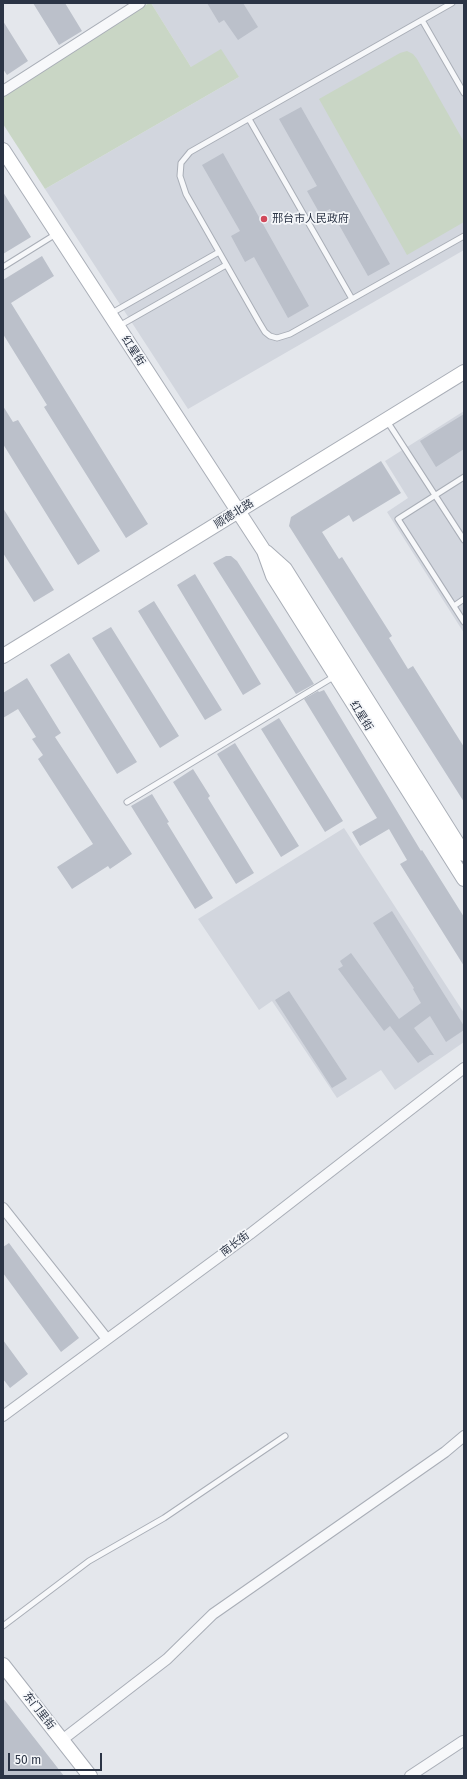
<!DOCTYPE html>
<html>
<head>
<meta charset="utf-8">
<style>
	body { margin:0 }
	#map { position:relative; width:467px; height:1779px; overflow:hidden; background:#e4e7ec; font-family:"Fira Sans",sans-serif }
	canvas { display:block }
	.frame { position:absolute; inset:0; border:4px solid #2b3445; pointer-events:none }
	.scale { position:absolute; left:8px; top:1753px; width:94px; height:18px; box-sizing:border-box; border:2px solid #2b3445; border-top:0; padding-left:5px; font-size:12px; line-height:14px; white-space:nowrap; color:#2b3445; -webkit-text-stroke:3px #f4f6f9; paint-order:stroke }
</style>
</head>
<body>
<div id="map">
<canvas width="467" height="1779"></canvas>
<div class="frame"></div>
<div class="scale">50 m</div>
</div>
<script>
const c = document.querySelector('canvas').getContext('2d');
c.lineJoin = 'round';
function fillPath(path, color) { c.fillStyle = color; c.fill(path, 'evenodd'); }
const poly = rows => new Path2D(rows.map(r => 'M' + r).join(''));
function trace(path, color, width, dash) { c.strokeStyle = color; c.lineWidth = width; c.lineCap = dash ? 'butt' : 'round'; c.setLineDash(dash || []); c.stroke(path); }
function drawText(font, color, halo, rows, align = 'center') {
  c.font = font + ' "Fira Sans","Noto Sans SC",sans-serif'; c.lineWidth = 3.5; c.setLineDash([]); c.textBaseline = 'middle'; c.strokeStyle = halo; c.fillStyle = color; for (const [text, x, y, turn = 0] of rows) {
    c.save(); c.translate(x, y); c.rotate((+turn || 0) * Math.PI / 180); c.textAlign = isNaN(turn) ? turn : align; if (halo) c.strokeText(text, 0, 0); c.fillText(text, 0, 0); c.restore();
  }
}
fillPath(poly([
	[151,3,464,3,464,250,188,409,45,189,239,77,191,67],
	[464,411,464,633,387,512,408,498,385,461],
	[344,828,464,1013,464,1042,395,1090,381,1070,337,1098,272,1001,259,1010,198,919]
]), '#d2d6de');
fillPath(poly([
	[149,3,151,3,191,67,221,49,239,77,45,189,3,124,3,96],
	[407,51,413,54,417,59,464,142,464,222,407,255,319,99,400,53]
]), '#c9d6c5');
fillPath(poly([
	[33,3,65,3,82,31,59,45],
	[207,3,243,3,258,27,238,40,224,20,219,23],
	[3,21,28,61,7,75,3,69],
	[301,107,390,264,368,276,330,209,320,214,307,191,317,186,279,119],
	[223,153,309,306,288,318,254,257,245,262,231,236,240,231,202,165],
	[3,192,31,237,3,254],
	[42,256,54,276,11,303,148,524,126,538,44,407,47,405,3,334,3,280],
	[3,406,13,422,18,420,100,551,78,565,3,444],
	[464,414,464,449,436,467,420,441],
	[381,461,401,493,353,522,349,515,322,532,339,559,342,557,392,636,389,638,408,669,413,666,464,747,464,802,289,526,291,517],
	[3,508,54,590,34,602,3,553],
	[226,556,231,556,237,561,314,684,296,694,213,563],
	[195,574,261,684,243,695,177,585],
	[154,601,222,710,205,720,138,611],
	[111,627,179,736,160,748,92,638],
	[69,653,137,762,117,774,50,665],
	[27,678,61,733,55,737,132,854,110,869,108,866,72,889,57,867,93,844,38,759,43,755,32,739,36,737,18,709,3,718,3,693],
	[324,690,421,851,422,850,464,917,464,966,400,864,407,860,389,829,360,846,352,832,377,818,304,699,318,691,319,692],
	[279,718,343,821,325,832,261,729],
	[235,743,299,846,281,857,217,754],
	[193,769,210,796,208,798,254,873,236,884,173,782],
	[152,794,169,822,167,823,213,898,195,909,131,806],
	[392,911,464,1026,464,1030,446,1042,430,1016,414,1028,434,1055,430,1055,418,1063,390,1026,384,1031,338,969,343,966,340,961,351,953,399,1019,421,1003,413,989,414,988,373,923],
	[289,991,347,1079,332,1088,275,1000],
	[9,1243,79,1338,61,1352,3,1273,3,1247],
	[3,1340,28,1374,10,1388,3,1379],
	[3,1698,64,1776,3,1776]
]), '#bbc0ca');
const lane = poly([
	[452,3,190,152,181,163,180,176,186,194,259,322,265,332,270,336,277,338,290,334,464,236],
	[422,20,464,93],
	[249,119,352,299],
	[3,267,56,234],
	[110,314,219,252],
	[119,326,226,265],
	[387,421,464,540],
	[464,477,398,519,464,622],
	[454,606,464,599],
	[127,802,335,676],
	[3,1626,89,1561,164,1518,285,1436]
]);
const street = poly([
	[3,91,140,3],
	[3,1208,107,1339],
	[3,1416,250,1234,464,1068],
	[62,1740,167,1659,213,1614,445,1452,464,1436],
	[410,1776,463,1741]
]);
const secondary = poly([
	[3,150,264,551,273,576,464,879],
	[266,552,285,569,464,854],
	[3,656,464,372],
	[3,1665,90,1776]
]);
trace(lane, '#a9aeb7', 7);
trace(street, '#a9aeb7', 12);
trace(secondary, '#a9aeb7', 16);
trace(lane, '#f7f8fa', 5);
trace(street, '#f7f8fa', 10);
trace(secondary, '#fff', 14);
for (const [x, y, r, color] of [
	[264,219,4,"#d1495b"]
]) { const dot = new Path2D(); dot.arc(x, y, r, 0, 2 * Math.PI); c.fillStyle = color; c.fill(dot); trace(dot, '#f4f6f9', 1.5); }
drawText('11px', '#2b3445', '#f4f6f9', [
	["邢台市人民政府",272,219]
], 'left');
drawText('11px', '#2b3445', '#f4f6f9', [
	["红星街",133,351,57],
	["顺德北路",234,514,-32],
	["红星街",361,716,58],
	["南长街",235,1244,-37],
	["东门里街",39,1711,52]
]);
</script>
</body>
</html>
